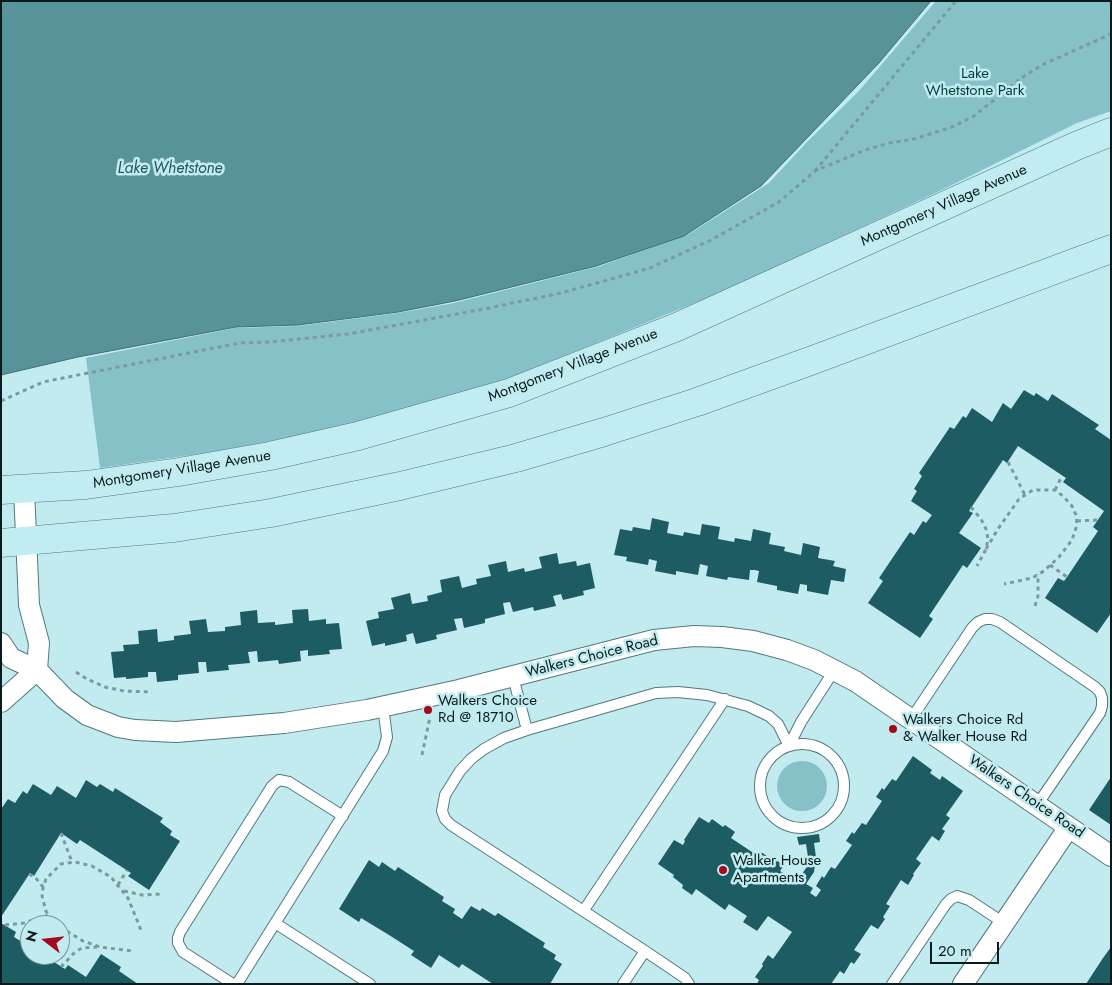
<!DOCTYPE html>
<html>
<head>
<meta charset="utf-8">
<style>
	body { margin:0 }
	#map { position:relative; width:1112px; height:985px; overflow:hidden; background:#c2ebf0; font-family:Jost,sans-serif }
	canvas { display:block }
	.frame { position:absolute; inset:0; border:2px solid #0b1b1d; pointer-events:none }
	.north { position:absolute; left:20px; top:915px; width:50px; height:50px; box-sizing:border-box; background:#c2ebf0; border:1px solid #79989c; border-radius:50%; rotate:286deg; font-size:14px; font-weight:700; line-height:20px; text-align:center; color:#0b1b1d }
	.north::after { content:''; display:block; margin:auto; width:18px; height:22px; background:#a40a1c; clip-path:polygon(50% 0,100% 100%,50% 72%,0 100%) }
	.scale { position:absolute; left:930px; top:942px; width:69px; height:22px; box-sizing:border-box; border:2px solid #0b1b1d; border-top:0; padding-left:6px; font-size:15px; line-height:18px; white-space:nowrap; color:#0b1b1d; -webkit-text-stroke:4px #c2ebf0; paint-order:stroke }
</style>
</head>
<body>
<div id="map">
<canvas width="1112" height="985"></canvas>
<div class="frame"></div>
<div class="north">N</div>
<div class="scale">20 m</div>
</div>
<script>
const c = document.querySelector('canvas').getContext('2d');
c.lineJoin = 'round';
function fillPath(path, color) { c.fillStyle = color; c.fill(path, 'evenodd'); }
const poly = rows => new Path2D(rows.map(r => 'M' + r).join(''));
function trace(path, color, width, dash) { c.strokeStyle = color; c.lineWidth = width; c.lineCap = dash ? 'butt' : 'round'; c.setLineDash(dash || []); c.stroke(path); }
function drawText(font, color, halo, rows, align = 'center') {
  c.font = font + ' Jost,sans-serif'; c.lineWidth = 5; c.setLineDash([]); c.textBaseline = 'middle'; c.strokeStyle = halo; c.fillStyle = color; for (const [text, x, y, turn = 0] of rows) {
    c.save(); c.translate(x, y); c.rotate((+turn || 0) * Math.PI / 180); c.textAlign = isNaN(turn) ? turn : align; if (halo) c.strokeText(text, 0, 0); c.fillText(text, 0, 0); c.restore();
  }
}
fillPath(poly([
	[936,1,1111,1,1111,111,1077,123,946,188,717,294,507,379,424,404,326,431,212,452,100,468,86,358,235,328,299,326,398,313,454,303,600,266,689,234,769,183,807,142,858,92],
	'777 786a25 25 0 1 1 50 0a25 25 0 1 1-50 0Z'
]), '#86c1c8');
const water = poly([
	[1,1,931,1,879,63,761,186,684,236,596,266,455,301,398,312,298,325,236,327,78,357,1,375,1,1]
]);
fillPath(water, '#579399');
trace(water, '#406f74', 1);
fillPath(poly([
	[1024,390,1034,396,1036,393,1048,401,1052,394,1099,425,1095,429,1111,440,1111,613,1097,633,1045,598,1058,578,1064,581,1067,577,1098,531,1093,527,1104,511,1063,482,1066,478,1018,446,1007,463,1003,460,969,511,973,513,959,533,981,548,967,568,963,565,929,616,933,619,920,638,868,603,883,581,879,578,910,532,914,535,923,521,926,523,932,515,911,501,917,491,914,489,922,476,919,473,950,427,954,429,963,416,966,418,972,408,992,422,1003,403,1011,409],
	[652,518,669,522,667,533,683,536,684,532,700,535,702,524,720,527,718,539,734,542,735,538,751,541,753,529,771,533,769,544,785,547,784,551,801,555,803,543,820,547,818,558,835,561,833,566,846,569,844,582,831,580,828,595,807,591,807,585,800,584,798,594,777,590,777,586,757,582,759,571,755,570,750,570,749,580,728,577,727,580,706,576,708,566,700,564,698,575,676,571,676,575,655,571,657,561,649,559,648,565,626,561,627,557,614,555,620,529,632,531,633,527,650,530],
	[557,553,559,564,576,561,577,566,590,563,595,588,583,591,584,595,563,600,561,594,553,596,556,606,534,611,533,607,513,612,510,602,503,603,505,614,485,619,485,623,464,628,462,618,454,619,457,630,436,635,437,639,416,644,413,633,406,635,407,641,385,646,385,643,372,646,366,621,379,618,378,612,394,609,391,598,410,593,412,604,428,601,427,596,442,592,440,580,459,576,462,588,477,584,476,579,491,576,488,565,506,561,508,572,524,568,525,572,542,568,539,557],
	[308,609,309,621,326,619,326,624,339,623,342,649,329,650,330,654,308,656,308,650,300,651,301,661,279,664,278,660,258,662,257,651,248,652,250,663,228,665,229,670,207,672,206,662,198,662,199,673,178,675,178,680,157,682,156,672,148,672,148,677,126,679,126,677,114,678,111,652,124,651,123,645,139,644,138,631,157,629,158,642,174,640,174,636,191,634,189,621,206,619,208,632,225,631,225,627,241,625,240,612,257,610,258,623,275,622,275,625,293,623,292,610],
	[913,756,932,770,930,773,940,780,942,776,963,791,946,815,950,818,942,829,945,831,939,841,932,836,916,859,921,863,913,874,914,875,908,885,901,880,886,904,890,906,883,917,885,919,878,929,871,925,854,950,861,954,854,964,851,962,844,974,840,971,831,984,757,984,759,980,755,977,763,966,762,964,768,955,773,959,792,932,768,916,757,931,743,922,747,916,729,904,725,910,696,889,692,895,682,888,683,885,673,877,674,875,658,864,674,840,683,845,685,841,684,840,699,817,709,823,712,819,723,827,725,825,735,832,731,838,758,856,761,852,773,860,774,859,784,865,780,871,797,882,806,868,808,857,806,844,799,845,797,837,819,834,820,842,814,843,816,857,814,872,806,884,813,888,810,893,816,897,821,890,816,886,822,876,824,878,831,867,835,869,852,845,846,841,852,832,854,834,862,823,866,825,882,801,876,797,882,788,884,790,892,779,896,781],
	[1111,777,1111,825,1089,810],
	[86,780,97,787,100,784,113,792,115,788,163,818,160,822,172,831,170,835,180,841,149,890,128,876,131,873,80,840,77,844,61,833,34,876,30,873,1,917,1,809,8,799,15,803,23,791,27,794,33,784,51,795,57,786,76,798],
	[369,860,379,867,382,862,395,871,398,867,444,897,442,901,455,909,453,913,462,919,471,906,480,911,482,908,495,916,498,913,545,943,543,947,556,955,554,959,562,964,550,984,493,984,462,964,459,968,439,955,431,968,411,955,414,951,389,935,361,918,359,922,339,909],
	[1,923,16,932,14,937,30,947,30,955,43,955,65,969,68,965,86,977,101,954,121,967,119,971,138,984,1,984],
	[1111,947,1111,984,1086,984,1103,958]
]), '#1d5c62');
const service = poly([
	[513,677,527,730],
	[911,719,972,628,978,622,985,619,992,619,1000,622,1095,687,1100,692,1102,698,1102,706,1100,713,1037,805],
	'760 786a42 42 0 1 1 84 0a42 42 0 1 1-84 0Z',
	[789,746,801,722,835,669],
	[584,910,725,699],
	[275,923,370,984],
	[233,984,183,952,178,943,178,938,180,932,272,786,279,780,289,782,343,816],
	[237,984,383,751,387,737,383,707],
	[623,984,645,951],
	[689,984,685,978,645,951,451,825,445,819,442,811,445,795,460,771,471,759,484,749,504,738,527,730,656,693,678,692,707,695,748,706,769,716,778,724,789,746],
	[892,984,946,904,951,899,957,896,969,900,1004,923]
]);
const minor = poly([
	[24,489,29,605,39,643,37,670],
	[1,643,11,658,37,670,65,699,87,715,118,727,135,730,176,732,284,723,367,710,459,690,654,640,694,636,722,637,753,641,787,650,814,660,855,681,1111,856],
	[1,702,37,670],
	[963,984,1069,827]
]);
const secondary = poly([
	[1,490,86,485,179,472,270,456,358,436,509,393,677,327,1076,146,1111,132],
	[1,543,174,528,271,513,400,486,516,458,604,432,697,402,813,360,1111,249]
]);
trace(service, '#52787c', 12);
trace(minor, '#52787c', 22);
trace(secondary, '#52787c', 29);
trace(poly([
	[815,171,956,1],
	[1,401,43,382,239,343,270,342,348,334,479,310,561,293,650,268,711,240,779,202,815,171,865,150,889,143,914,139,952,127,974,116,1023,77,1042,65,1111,34],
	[1008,462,1025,495],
	[1055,490,1062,476],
	[971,507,981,519,986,529,988,539,986,549,977,566],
	[1077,521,1098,520],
	[986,549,998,529,1019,499,1033,490,1055,490,1063,496,1072,506,1077,517,1076,528,1072,540,1059,557,1044,571,1032,578,1004,584],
	[1050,565,1067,577],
	[1035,606,1038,596,1038,574],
	[76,672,87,679,105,687,124,691,152,692],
	[422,755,430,717],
	[61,833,72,862],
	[29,874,35,877,43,887],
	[118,885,127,870],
	[124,891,142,895,163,894],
	[5,925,24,923,49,915],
	[58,925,51,920,46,911,42,896,43,888,46,879,61,864,75,862,92,866,111,877,128,898,141,930],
	[60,927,83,941,100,947,132,951],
	[61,967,75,952,82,948,97,947]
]), '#7b9a9e', 3, [4, 4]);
trace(service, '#fff', 10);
trace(minor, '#fff', 20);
trace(secondary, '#c1edf2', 28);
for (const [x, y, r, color] of [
	[428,710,5,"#a40a1c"],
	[893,729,5,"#a40a1c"],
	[723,870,5,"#a40a1c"]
]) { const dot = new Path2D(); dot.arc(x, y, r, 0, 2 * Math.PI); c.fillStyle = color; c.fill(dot); trace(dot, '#c2ebf0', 2); }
drawText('15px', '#003d42', '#c2ebf0', [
	["Lake",975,74],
	["Whetstone Park",975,91]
]);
drawText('15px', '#0b1b1d', '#c2ebf0', [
	["Montgomery Village Avenue",944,206,-24],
	["Montgomery Village Avenue",573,366,-21],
	["Montgomery Village Avenue",182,470,-9],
	["Walkers Choice Road",592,657,-14],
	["Walkers Choice Road",1026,797,34]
]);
drawText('15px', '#0b1b1d', '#c2ebf0', [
	["Walkers Choice",438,701],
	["Rd @ 18710",438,718],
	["Walkers Choice Rd",903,720],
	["& Walker House Rd",903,737],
	["Walker House",733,861],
	["Apartments",733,878]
], 'left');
drawText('italic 16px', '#24585e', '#c2ebf0', [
	["Lake Whetstone",170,169]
]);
</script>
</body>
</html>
